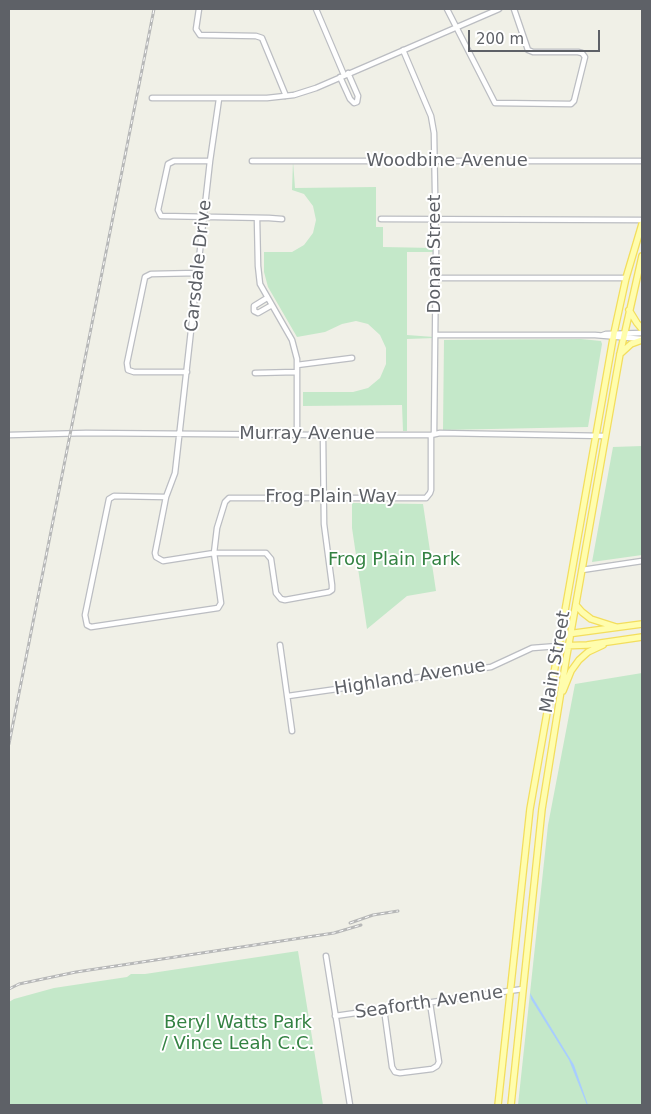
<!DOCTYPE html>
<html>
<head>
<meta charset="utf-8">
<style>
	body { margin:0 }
	#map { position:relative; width:651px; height:1114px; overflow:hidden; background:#f0f0e7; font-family:"DejaVu Sans",sans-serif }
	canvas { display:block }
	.frame { position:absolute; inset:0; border:10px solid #5e6167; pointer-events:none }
	.scale { position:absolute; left:468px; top:30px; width:132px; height:22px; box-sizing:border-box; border:2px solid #5e6167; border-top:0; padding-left:6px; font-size:15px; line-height:18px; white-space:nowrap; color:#5e6167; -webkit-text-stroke:4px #fff; paint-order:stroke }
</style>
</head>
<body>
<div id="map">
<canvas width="651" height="1114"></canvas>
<div class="frame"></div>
<div class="scale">200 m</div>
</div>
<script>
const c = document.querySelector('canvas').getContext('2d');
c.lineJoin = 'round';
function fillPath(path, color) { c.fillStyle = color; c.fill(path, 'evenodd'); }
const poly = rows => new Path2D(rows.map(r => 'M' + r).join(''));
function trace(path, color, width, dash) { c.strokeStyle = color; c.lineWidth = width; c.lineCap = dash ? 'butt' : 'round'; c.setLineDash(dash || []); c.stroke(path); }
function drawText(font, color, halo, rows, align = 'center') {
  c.font = font + ' "DejaVu Sans",sans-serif'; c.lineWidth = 4; c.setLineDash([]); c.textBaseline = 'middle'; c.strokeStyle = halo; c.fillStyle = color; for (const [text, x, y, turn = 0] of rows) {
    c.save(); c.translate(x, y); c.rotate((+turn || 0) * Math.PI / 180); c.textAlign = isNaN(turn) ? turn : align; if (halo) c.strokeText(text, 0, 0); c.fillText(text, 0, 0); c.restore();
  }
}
fillPath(poly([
	[293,161,295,188,376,187,376,227,383,227,383,247,434,248,434,252,407,252,407,335,434,337,435,338,407,339,407,431,403,431,402,405,303,406,303,392,353,392,368,388,380,378,386,364,386,348,380,335,368,324,356,321,342,324,325,332,297,337,268,287,264,272,264,252,292,252,304,245,313,233,316,220,313,206,304,194,292,190],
	[581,339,601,341,602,344,588,427,443,430,444,340],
	[642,446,642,555,592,562,613,447],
	[352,503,423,504,436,591,407,596,367,629,352,528],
	[642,673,642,1105,518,1105,548,825,575,684],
	[298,951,323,1105,9,1105,9,1002,14,999,54,988,127,977,131,974,145,974]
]), '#c4e8c9');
fillPath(poly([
	[530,993,574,1065,588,1105,587,1105,569,1060,531,999]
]), '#a8cdff');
const minor = poly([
	[199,9,196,29,200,35,256,36,262,38,286,96],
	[316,9,344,75],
	[447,9,495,103,571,104,574,101,585,57,582,53,578,52,533,52,528,50,514,9],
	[403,50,431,116,434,133,436,250,434,434],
	[340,77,350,99,354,103,357,102,358,96,348,73],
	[152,98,267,98,294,95,316,88,499,9],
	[219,99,210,161,175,473,166,497,155,553,156,557,163,561,214,553,266,553,271,559,276,593,281,599,285,600,329,592,332,590,332,585,324,524,323,435],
	[210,161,174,161,168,164,158,210,161,216,269,218,282,219],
	[252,161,642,161],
	[257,218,258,266,260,284,292,340,297,359,297,435],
	[381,219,642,220],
	[435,278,626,278],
	[267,298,254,306,254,311,258,313,272,305],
	[435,335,595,335,642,339],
	[603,335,606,334,642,333],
	[297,365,352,358],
	[187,372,134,372,128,370,127,363,145,277,151,274,198,273],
	[255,373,296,372],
	[9,435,86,433,323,435,431,435,440,433,605,436],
	[166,497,114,496,109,499,85,615,87,625,91,627,218,608,221,603,214,553,217,528,225,502,229,498,426,498,430,493,431,490,431,435],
	[582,570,642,561],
	[280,645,292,731],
	[288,696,491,667,532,648,558,646],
	[326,956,350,1105],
	[384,1009,392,1067,395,1072,400,1073,432,1069,437,1066,439,1062,430,1003],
	[335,1016,523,989]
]);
const major = poly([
	[629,310,637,323,642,329],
	[620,354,631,344,642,340],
	[576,605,582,612,591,619,616,627],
	[560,635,642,624],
	[558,646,587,645,642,637],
	[563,691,571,671,579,660,588,652,603,645],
	[498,1105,530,809,614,333,626,278,642,224],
	[511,1105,542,809,566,660,620,354,642,256]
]);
trace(minor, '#bbbdc2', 7);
trace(major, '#f3de5d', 8);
trace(minor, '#fff', 4.5);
trace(major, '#fffdad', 5.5);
const rail = poly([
	[9,744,154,9],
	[350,923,373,915,398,911],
	[9,989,19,984,76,972,334,933,361,925]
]);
trace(rail, '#b7b8b8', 3);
trace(rail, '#fff', 1, [4]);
drawText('18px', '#5e6167', '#fff', [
	["Woodbine Avenue",447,161],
	["Donan Street",435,254,-90],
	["Carsdale Drive",199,266,-84],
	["Murray Avenue",307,434],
	["Frog Plain Way",331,497],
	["Main Street",556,662,-80],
	["Highland Avenue",410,678,-9],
	["Seaforth Avenue",429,1003,-8]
]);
drawText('18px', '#338242', '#fff', [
	["Frog Plain Park",394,560],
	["Beryl Watts Park",238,1023],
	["/ Vince Leah C.C.",238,1044]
]);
</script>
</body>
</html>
